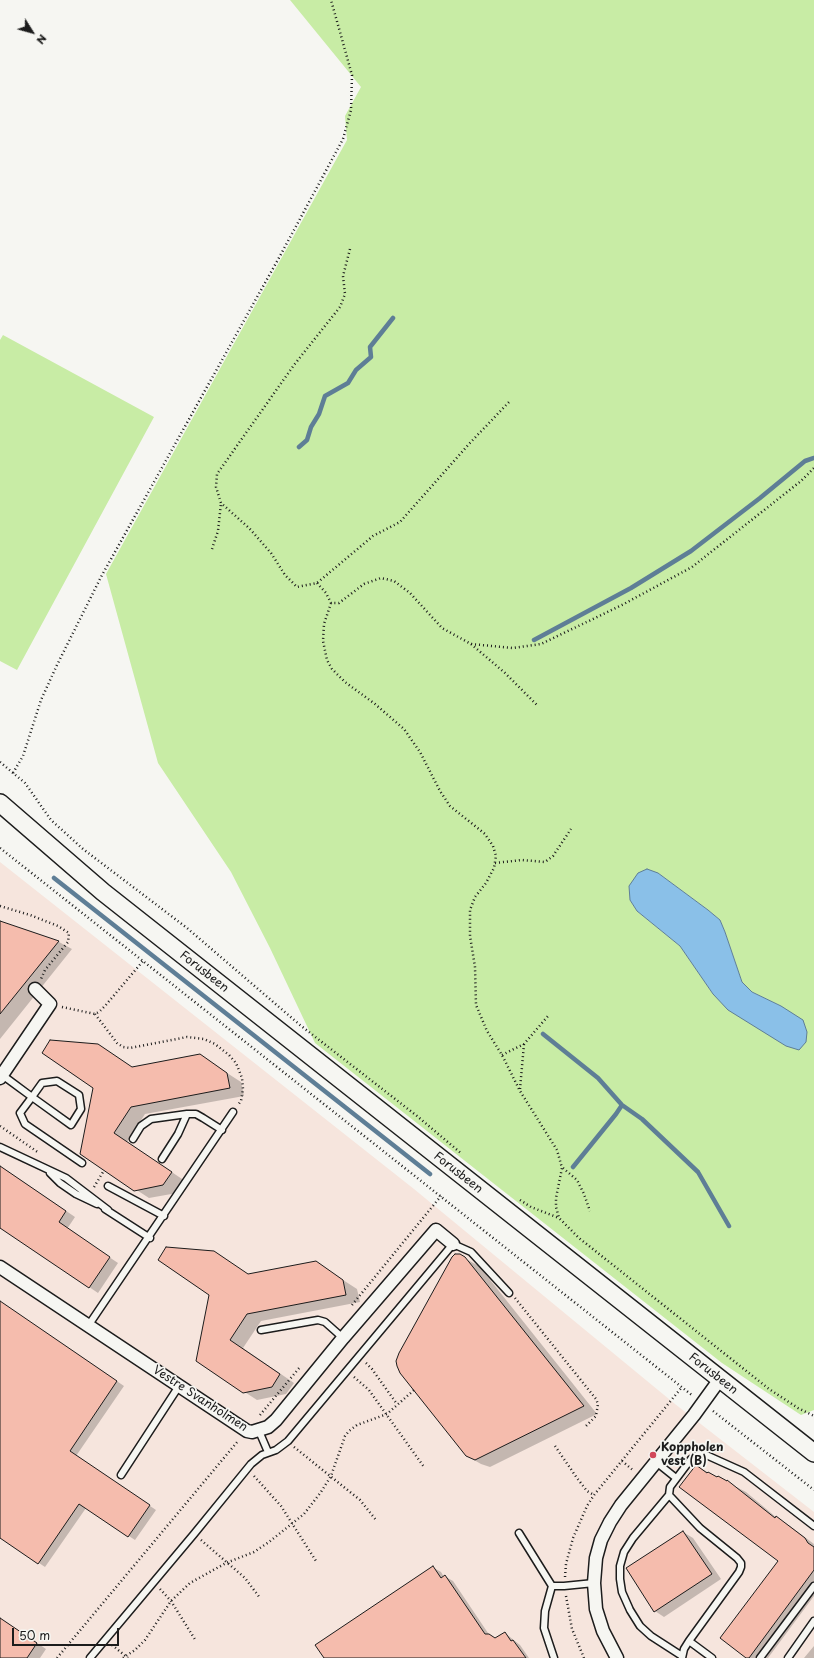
<!DOCTYPE html>
<html>
<head>
<meta charset="utf-8">
<style>
	body { margin:0 }
	#map { position:relative; width:814px; height:1658px; overflow:hidden; background:#f6f6f2; font-family:"Playpen Sans",sans-serif }
	canvas { display:block }
	.north { position:absolute; left:12px; top:12px; width:40px; height:40px; -webkit-text-stroke:3px #f6f6f2; paint-order:stroke; rotate:127deg; font-size:11px; font-weight:700; line-height:16px; text-align:center; color:#1c1c1c }
	.north::after { content:''; display:block; margin:auto; width:14px; height:18px; background:#1c1c1c; clip-path:polygon(50% 0,100% 100%,50% 72%,0 100%) }
	.scale { position:absolute; left:12px; top:1628px; width:107px; height:18px; box-sizing:border-box; border:2px solid #1c1c1c; border-top:0; padding-left:5px; font-size:12px; line-height:14px; white-space:nowrap; color:#1c1c1c; -webkit-text-stroke:3px #f6f6f2; paint-order:stroke }
</style>
</head>
<body>
<div id="map">
<canvas width="814" height="1658"></canvas>
<div class="north">N</div>
<div class="scale">50 m</div>
</div>
<script>
const c = document.querySelector('canvas').getContext('2d');
c.lineJoin = 'round';
function fillPath(path, color) { c.fillStyle = color; c.fill(path, 'evenodd'); }
const poly = rows => new Path2D(rows.map(r => 'M' + r).join(''));
function trace(path, color, width, dash) { c.strokeStyle = color; c.lineWidth = width; c.lineCap = dash ? 'butt' : 'round'; c.setLineDash(dash || []); c.stroke(path); }
function drawText(font, color, halo, rows, align = 'center') {
  c.font = font + ' "Playpen Sans",sans-serif'; c.lineWidth = 3.5; c.setLineDash([]); c.textBaseline = 'middle'; c.strokeStyle = halo; c.fillStyle = color; for (const [text, x, y, turn = 0] of rows) {
    c.save(); c.translate(x, y); c.rotate((+turn || 0) * Math.PI / 180); c.textAlign = isNaN(turn) ? turn : align; if (halo) c.strokeText(text, 0, 0); c.fillText(text, 0, 0); c.restore();
  }
}
fillPath(poly([
	[0,862,414,1189,675,1404,814,1512,814,1658,0,1658]
]), '#f6e5dd');
fillPath(poly([
	[290,0,814,0,814,1410,801,1415,722,1363,315,1043,270,948,231,872,158,763,106,574,347,140,345,116,361,87],
	[658,873,708,910,720,920,725,932,742,982,752,992,781,1006,713,994,680,946,637,911,630,900,629,886],
	[3,335,154,417,17,670,0,661,0,340]
]), '#c8eca5');
const water = poly([
	[647,869,658,873,708,910,720,920,725,932,742,982,752,992,781,1006,803,1020,807,1032,806,1042,799,1050,786,1046,728,1010,713,994,680,946,637,911,630,900,629,886,638,873,647,869]
]);
fillPath(water, '#8ac0e8');
trace(water, '#5e7e96', 1);
fillPath(poly([
	[0,923,59,942,72,949,0,1039],
	[199,1055,241,1082,244,1096,145,1114,127,1142,185,1181,177,1193,149,1198,81,1154,133,1068],
	[0,1166,75,1217,67,1229,118,1263,98,1293,0,1227],
	[464,1258,479,1266,597,1414,490,1467,481,1464,467,1456],
	[315,1262,357,1289,360,1302,261,1321,243,1348,294,1383,286,1394,257,1400,197,1361,249,1275],
	[0,1302,124,1386,76,1456,156,1510,135,1540,86,1508,45,1567,0,1537],
	[696,1466,746,1492,777,1518,790,1526,814,1544,814,1596,768,1658,748,1658,780,1561],
	[683,1532,693,1538,721,1579,664,1617,655,1611],
	[434,1568,441,1572,444,1577,446,1577,453,1581,490,1636,495,1639,505,1633,520,1645,529,1658,325,1658],
	[0,1618,46,1649,40,1658,0,1658],
	[814,1646,814,1658,804,1658]
]), '#0003');
trace(poly([
	[299,447,307,440,311,427,319,414,325,396,348,383,356,370,371,357,370,347,393,318],
	[534,640,631,588,691,551,760,498,805,461,814,458],
	[54,878,430,1174],
	[543,1034,598,1078,622,1105,642,1119,698,1172,729,1226],
	[573,1167,616,1114,622,1105]
]), '#5e7e96', 4.5);
const building = poly([
	[0,921,59,941,0,1014,0,921],
	[50,1040,98,1044,132,1067,200,1054,227,1073,230,1088,131,1107,114,1133,172,1172,163,1185,134,1191,80,1154,93,1088,42,1053,50,1040],
	[0,1166,66,1211,59,1222,110,1257,89,1288,0,1228,0,1166],
	[166,1247,214,1251,248,1274,316,1261,343,1280,346,1295,247,1314,230,1340,280,1374,272,1387,243,1393,196,1361,209,1295,158,1260,166,1247],
	[455,1254,460,1254,465,1257,584,1406,475,1460,466,1456,400,1373,397,1366,396,1361,399,1353,452,1257,455,1254],
	[0,1301,117,1381,70,1451,150,1505,128,1537,79,1504,38,1564,0,1538,0,1301],
	[696,1465,707,1473,708,1472,717,1477,718,1476,727,1481,727,1480,775,1518,776,1516,805,1538,808,1543,814,1547,814,1570,749,1658,746,1658,720,1638,778,1561,679,1487,696,1465],
	[683,1531,712,1574,654,1612,626,1568,683,1531],
	[433,1566,441,1578,445,1575,485,1634,489,1634,495,1638,505,1632,511,1641,513,1640,526,1658,324,1658,315,1645,433,1566],
	[0,1618,37,1643,27,1658,0,1658,0,1618]
]);
fillPath(building, '#f5bcad');
trace(building, '#1c1c1c', 1);
const service = poly([
	[2,1075,9,1080,32,1097,71,1125,81,1109,79,1095,57,1081,42,1083,32,1097,20,1113,25,1124,82,1163],
	[133,1139,141,1126,151,1119,187,1114,196,1114,203,1118,222,1130],
	[0,1147,66,1178,108,1210],
	[162,1159,178,1134,187,1114],
	[50,1173,60,1183,76,1194,97,1204],
	[108,1186,164,1216],
	[105,1209,150,1238],
	[88,1326,233,1112],
	[261,1330,318,1320,325,1322,343,1338],
	[259,1431,268,1452],
	[656,1462,676,1478],
	[121,1475,179,1386],
	[669,1495,633,1538,624,1552,620,1566,620,1579,622,1592,630,1610,640,1626,651,1636,682,1656],
	[519,1533,552,1586,564,1586,594,1583],
	[552,1586,545,1611,544,1628,554,1658],
	[689,1641,712,1658],
	[90,1658,194,1534,251,1464,262,1455,276,1450,288,1441,453,1244,471,1252,509,1293],
	[682,1658,684,1649,689,1641,739,1572,741,1567,741,1563,737,1558,700,1528,669,1495,670,1487,691,1459,699,1454,704,1454,744,1472,814,1526],
	[760,1658,814,1586],
	[788,1658,814,1621]
]);
const minor = poly([
	[0,1078,50,1004,35,989],
	[0,1267,247,1431,252,1432,268,1427,276,1420,343,1338,436,1230,453,1244],
	[617,1658,603,1631,596,1609,594,1583,596,1558,601,1540,610,1522,621,1505,694,1415,720,1379]
]);
const secondary = poly([
	[0,803,103,892,814,1453]
]);
trace(service, '#1c1c1c', 9);
trace(minor, '#1c1c1c', 15);
trace(secondary, '#1c1c1c', 20);
trace(poly([
	[350,249,343,276,345,294,340,307,294,365,217,474,216,487,221,503,249,528,271,553,285,575,297,587,317,583,373,536,400,522,469,444,510,401],
	[212,549,218,531,221,503],
	[317,583,326,593,331,603,339,603,364,584,381,578,394,581,410,593,442,628,471,644,513,648,541,644,622,605,692,567,801,481,814,468],
	[331,603,324,624,323,641,327,660,332,669,345,682,375,704,404,729,420,752,440,791,450,806,485,834,493,846,496,856,494,868,486,883,475,897,470,910,470,936,475,967,476,1005,487,1031,502,1055,520,1091,557,1150,562,1168,556,1198,556,1207,559,1218,579,1238,769,1389,798,1408,814,1416],
	[471,644,505,673,538,706],
	[0,762,25,783,51,820,83,849,187,928,300,1025,417,1116,462,1154],
	[13,773,23,756,41,700,57,665,101,577,280,256,343,139,351,110,352,75,331,0],
	[0,848,693,1396],
	[495,863,522,860,545,862,553,856,571,829],
	[0,906,30,915,58,926,69,933,68,942,45,970,41,979],
	[62,1007,95,1014,99,1012,105,1006,143,961],
	[95,1014,117,1043,123,1047,130,1048,187,1037,204,1039,215,1044,229,1055,236,1063,242,1078,243,1089,241,1101,238,1105],
	[502,1055,524,1044,548,1016],
	[520,1089,524,1044],
	[0,1126,39,1153],
	[563,1168,577,1180,584,1194,590,1211],
	[94,1187,103,1172],
	[520,1200,531,1207,559,1218],
	[515,1298,596,1399,598,1404,596,1416,586,1426],
	[352,1305,441,1196],
	[366,1363,372,1369,397,1404],
	[354,1377,369,1390,424,1467],
	[713,1411,814,1490],
	[260,1415,300,1367],
	[555,1446,577,1478,587,1491,594,1495],
	[294,1447,360,1500,376,1520],
	[622,1461,634,1471],
	[254,1476,281,1506,316,1561],
	[201,1540,245,1578,260,1598],
	[565,1577,566,1564,573,1538,587,1506,594,1495,682,1387],
	[160,1589,171,1601,196,1641],
	[566,1596,572,1629,584,1658],
	[112,1645,128,1658],
	[57,1658,238,1441],
	[123,1658,135,1650,145,1640,171,1601,190,1583,226,1563,254,1552,269,1542,304,1514,321,1492,331,1476,345,1436,349,1431,357,1425,387,1414,414,1390]
]), '#1c1c1c', 2.5, [1, 3]);
trace(service, '#f6f6f2', 6);
trace(minor, '#f6f6f2', 12);
trace(secondary, '#f6f6f2', 17);
for (const [x, y, r, color] of [
	[653,1455,4,"#d1495b"]
]) { const dot = new Path2D(); dot.arc(x, y, r, 0, 2 * Math.PI); c.fillStyle = color; c.fill(dot); trace(dot, '#f6f6f2', 1.5); }
drawText('12px', '#1c1c1c', '#f6f6f2', [
	["Forusbeen",204,972,38],
	["Forusbeen",458,1173,38],
	["Forusbeen",713,1374,38],
	["Vestre Svanholmen",200,1399,33]
]);
drawText('bold 12px', '#1c1c1c', '#f6f6f2', [
	["Koppholen",661,1448],
	["vest (B)",661,1462]
], 'left');
</script>
</body>
</html>
